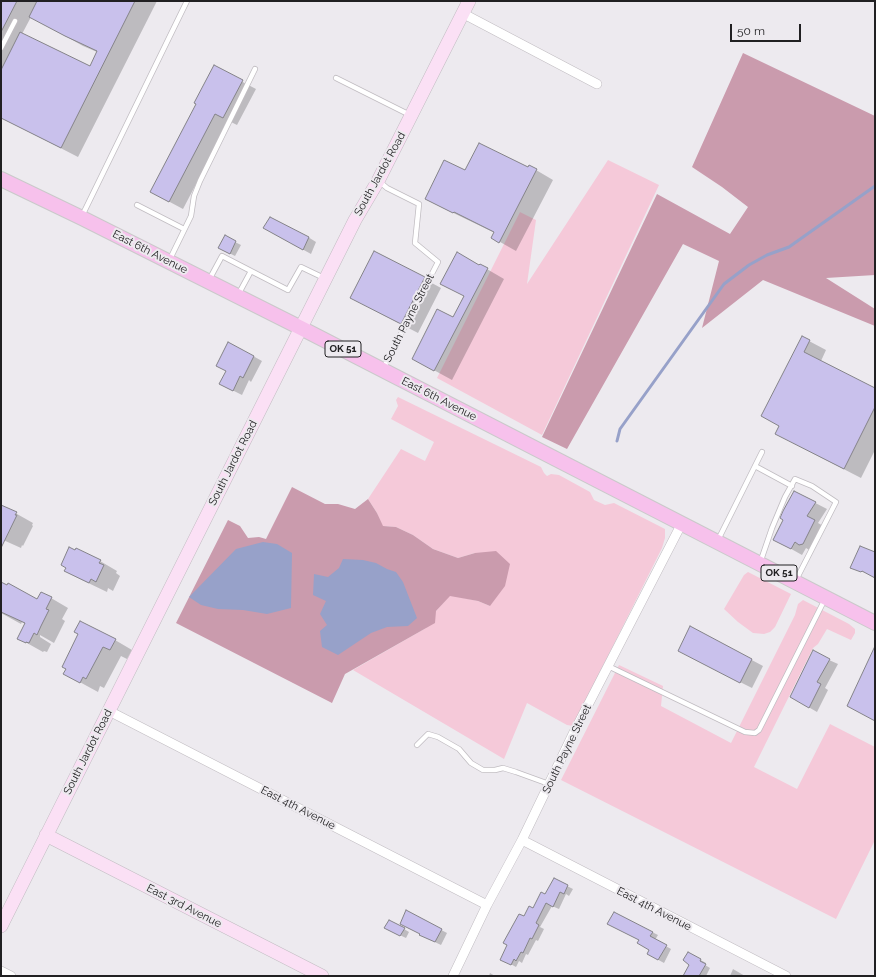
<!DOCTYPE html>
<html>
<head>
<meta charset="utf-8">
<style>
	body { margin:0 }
	#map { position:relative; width:876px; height:977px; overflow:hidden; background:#edeaef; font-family:Raleway,sans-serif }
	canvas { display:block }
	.frame { position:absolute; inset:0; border:2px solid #212022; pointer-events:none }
	.scale { position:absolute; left:730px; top:24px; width:71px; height:18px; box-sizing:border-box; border:2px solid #212022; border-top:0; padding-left:5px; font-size:12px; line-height:14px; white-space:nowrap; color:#212022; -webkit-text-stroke:3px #edeaef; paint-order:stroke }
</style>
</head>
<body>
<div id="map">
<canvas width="876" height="977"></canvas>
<div class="frame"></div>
<div class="scale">50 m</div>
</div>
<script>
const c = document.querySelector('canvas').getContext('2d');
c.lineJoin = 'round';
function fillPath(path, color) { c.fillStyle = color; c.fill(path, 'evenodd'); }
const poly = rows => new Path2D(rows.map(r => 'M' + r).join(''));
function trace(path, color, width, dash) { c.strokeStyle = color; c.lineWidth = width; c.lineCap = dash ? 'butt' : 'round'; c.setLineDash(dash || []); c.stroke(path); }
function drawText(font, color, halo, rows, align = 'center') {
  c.font = font + ' Raleway,sans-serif'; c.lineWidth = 4; c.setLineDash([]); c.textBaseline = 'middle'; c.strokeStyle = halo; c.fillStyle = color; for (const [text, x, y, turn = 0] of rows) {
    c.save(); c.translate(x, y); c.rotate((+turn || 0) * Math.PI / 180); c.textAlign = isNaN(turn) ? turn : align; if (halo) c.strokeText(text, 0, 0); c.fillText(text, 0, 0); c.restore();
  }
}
fillPath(poly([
	[608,160,659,185,542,435,437,378,520,212,536,220,527,284],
	[398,397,541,467,544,473,547,476,551,474,559,475,590,492,594,500,605,505,614,503,665,529,665,538,662,548,573,726,567,725,527,703,504,759,353,670,426,628,436,611,450,595,478,601,490,606,475,553,458,558,433,549,413,535,396,527,382,526,377,513,368,499,401,449,425,461,434,442,391,419,398,406,396,400],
	[748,572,791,594,775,627,770,632,764,634,753,633,738,622,724,609,744,575],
	[803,600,849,624,855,629,855,633,851,640,827,629,818,644,813,648,754,767,797,789,830,724,875,747,875,840,836,919,561,780,619,665,663,686,661,706,731,743,795,615,798,604]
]), '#f5c9d9');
fillPath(poly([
	[743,53,875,116,875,275,826,278,875,309,875,326,763,280,702,328,719,261,683,244,567,449,542,437,657,194,730,234,748,207,722,187,692,167],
	[292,487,325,504,338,504,355,509,368,499,377,513,383,526,396,527,413,535,433,549,458,558,475,553,496,551,510,564,505,586,490,606,478,601,450,596,436,611,435,623,345,674,332,703,176,623,228,520,240,526,248,538,259,537,266,539]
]), '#ca9bad');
fillPath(poly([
	[263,542,277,544,292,553,291,608,267,614,243,610,218,609,201,605,189,597,236,549],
	[343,559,363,560,376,563,387,569,396,572,403,582,417,618,408,626,387,627,371,633,338,655,322,647,320,631,327,625,320,614,326,601,313,595,314,574,328,577,339,568]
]), '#97a1c9');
fillPath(poly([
	[3,1,157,1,78,157,6,120,1,109,1,6],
	[31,17,83,46,97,52,90,67,22,34],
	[214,67,256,89,237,125,229,121,183,209,151,192,197,104],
	[529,168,536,170,553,180,516,251,493,238,495,233,443,208,426,198],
	[273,233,308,237,316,242,311,254],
	[225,237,241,245,235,256,225,251],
	[375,252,441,288,418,333,368,307],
	[480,265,504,279,452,380,430,368,453,318],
	[809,341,826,350,821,361,875,389,875,450,861,478,793,443,780,426,762,416],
	[253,356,262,361,251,382,249,380,242,395,228,388],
	[794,492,827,509,818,523,825,527,814,550,811,551,806,548,802,555,786,546,785,519],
	[1,505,33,523,32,525,33,526,23,546,22,545,21,548,1,539],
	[875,553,875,577,851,567],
	[100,561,117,571,116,573,120,576,113,591,108,588,107,592,82,580,65,571],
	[1,583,37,600,51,598,68,608,62,619,65,621,54,643,40,635,40,637,51,644,47,652,44,651,43,652,18,638,25,624,22,622,21,624,1,613],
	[690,627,763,666,752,688,690,657],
	[79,634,115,640,132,650,127,659,121,656,104,688,100,686,98,692,65,674],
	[829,660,838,664,825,688,828,690,817,712,791,697],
	[567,886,573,889,569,896,566,894,559,909,552,906,540,927,544,929,538,941,536,940,528,955,526,954,522,963,519,961,516,967,507,962,524,918,534,909,546,895],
	[407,912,447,933,441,945,420,935,421,934],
	[404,929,409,932,406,938,391,931],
	[652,932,658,935,655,940,671,949,664,963,653,957,650,949,638,943],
	[688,953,706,963,705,965,710,968,706,976,687,976,691,965],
	[733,969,745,976,730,976],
	[490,973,495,976,489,976]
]), '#0003');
trace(poly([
	[617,441,620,429,724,284,749,265,767,255,789,247,875,186]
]), '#97a1c9', 3);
const building = poly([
	[1,1,17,1,1,32,1,1],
	[37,1,135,1,61,148,1,118,1,70,20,32,90,66,97,51,65,36,29,17,37,1],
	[214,65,243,80,223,118,215,114,169,202,150,192,196,104,194,103,214,65],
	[479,143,528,167,529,165,537,169,499,243,491,238,494,232,454,212,453,213,425,199,444,160,465,170,479,143],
	[270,217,309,237,303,250,263,228,270,217],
	[225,235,236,241,230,254,218,248,225,235],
	[374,251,425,277,401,324,350,298,374,251],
	[457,252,479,265,480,264,488,268,434,371,412,359,437,309,453,317,464,296,440,284,457,252],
	[802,336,810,340,804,352,875,388,875,407,844,469,775,434,779,426,761,416,802,336],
	[228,342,254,356,243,378,240,376,233,391,219,384,226,371,216,366,228,342],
	[794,491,816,502,807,516,815,520,803,544,799,545,795,542,791,549,773,540,783,520,780,518,783,511,794,491],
	[1,505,17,512,15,515,17,515,1,548,1,505],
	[860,546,875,552,875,578,862,571,861,572,850,568,860,546],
	[69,547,75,550,76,548,101,560,99,563,104,565,96,582,91,579,89,583,64,571,66,568,61,565,69,547],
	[1,582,7,585,8,583,37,599,41,592,52,597,46,609,49,610,41,626,37,635,34,633,29,643,26,642,26,643,17,639,25,623,1,612,1,582],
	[80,621,116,639,110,650,103,647,86,679,83,677,80,683,63,674,66,669,62,667,78,634,74,632,80,621],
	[690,626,752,659,740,683,678,651,690,626],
	[875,646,875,721,847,706,875,646],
	[813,650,830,659,817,682,821,684,809,708,790,697,813,650],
	[554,878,568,885,564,894,560,892,553,907,546,903,536,923,539,925,532,939,530,938,523,953,521,952,516,961,514,959,511,965,500,960,507,945,503,943,519,914,524,916,529,906,533,908,541,892,545,894,554,878],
	[406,910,442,929,435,942,419,935,420,934,400,924,406,910],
	[614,912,653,932,650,936,667,945,658,960,647,954,649,950,637,943,639,940,607,924,614,912],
	[389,920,405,928,400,936,384,928,389,920],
	[688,952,701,959,700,961,706,964,699,976,683,976,689,965,683,960,688,952]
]);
fillPath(building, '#c9c1ec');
trace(building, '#848388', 1);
const lane = poly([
	[1,48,15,21],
	[336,78,410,115],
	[380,182,387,188,419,204,415,243,438,262,383,369],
	[137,205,184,229],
	[82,216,187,1],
	[169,261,191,216,194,196,200,181,255,69],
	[209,280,222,256,251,271],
	[238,295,251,271,288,290,301,267,324,278],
	[755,466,792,486],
	[718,540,762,452],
	[760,563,772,528,785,497,795,479,812,486,836,502,796,580],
	[608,666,745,732,755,733,759,730,825,599],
	[417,745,428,734,438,737,459,749,471,763,483,770,495,770,503,768,516,772,549,784]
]);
const street = poly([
	[462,13,597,84],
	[109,711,487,905],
	[522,840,786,976],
	[1,971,11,976],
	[453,976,487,905,522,840,574,732,682,523]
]);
const secondary = poly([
	[46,835,322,976],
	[1,926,355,220,378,181,469,1]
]);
const primary = poly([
	[1,179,82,218,301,328,875,623]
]);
trace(lane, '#c0bcc1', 6);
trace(street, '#c0bcc1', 10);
trace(secondary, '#c0bcc1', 14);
trace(primary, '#cac9ca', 16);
trace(lane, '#fff', 4.5);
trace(street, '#fff', 9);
trace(secondary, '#fbe0f5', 13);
trace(primary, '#f7c1ec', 14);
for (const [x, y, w] of [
	[343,349,36],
	[779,573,36]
]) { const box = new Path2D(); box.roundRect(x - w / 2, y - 8, w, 16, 3); c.fillStyle = '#edeaef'; c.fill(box); trace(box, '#212022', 1); }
drawText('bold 10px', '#212022', null, [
	["OK 51",343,349],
	["OK 51",779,573]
]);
drawText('11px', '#212022', '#edeaef', [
	["South Jardot Road",380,174,-61],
	["East 6th Avenue",150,252,27],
	["South Payne Street",409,318,-63],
	["East 6th Avenue",439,399,27],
	["South Jardot Road",233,463,-63],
	["South Payne Street",567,749,-64],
	["South Jardot Road",88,752,-63],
	["East 4th Avenue",298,808,27],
	["East 3rd Avenue",184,906,27],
	["East 4th Avenue",654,909,27]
]);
</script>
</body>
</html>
